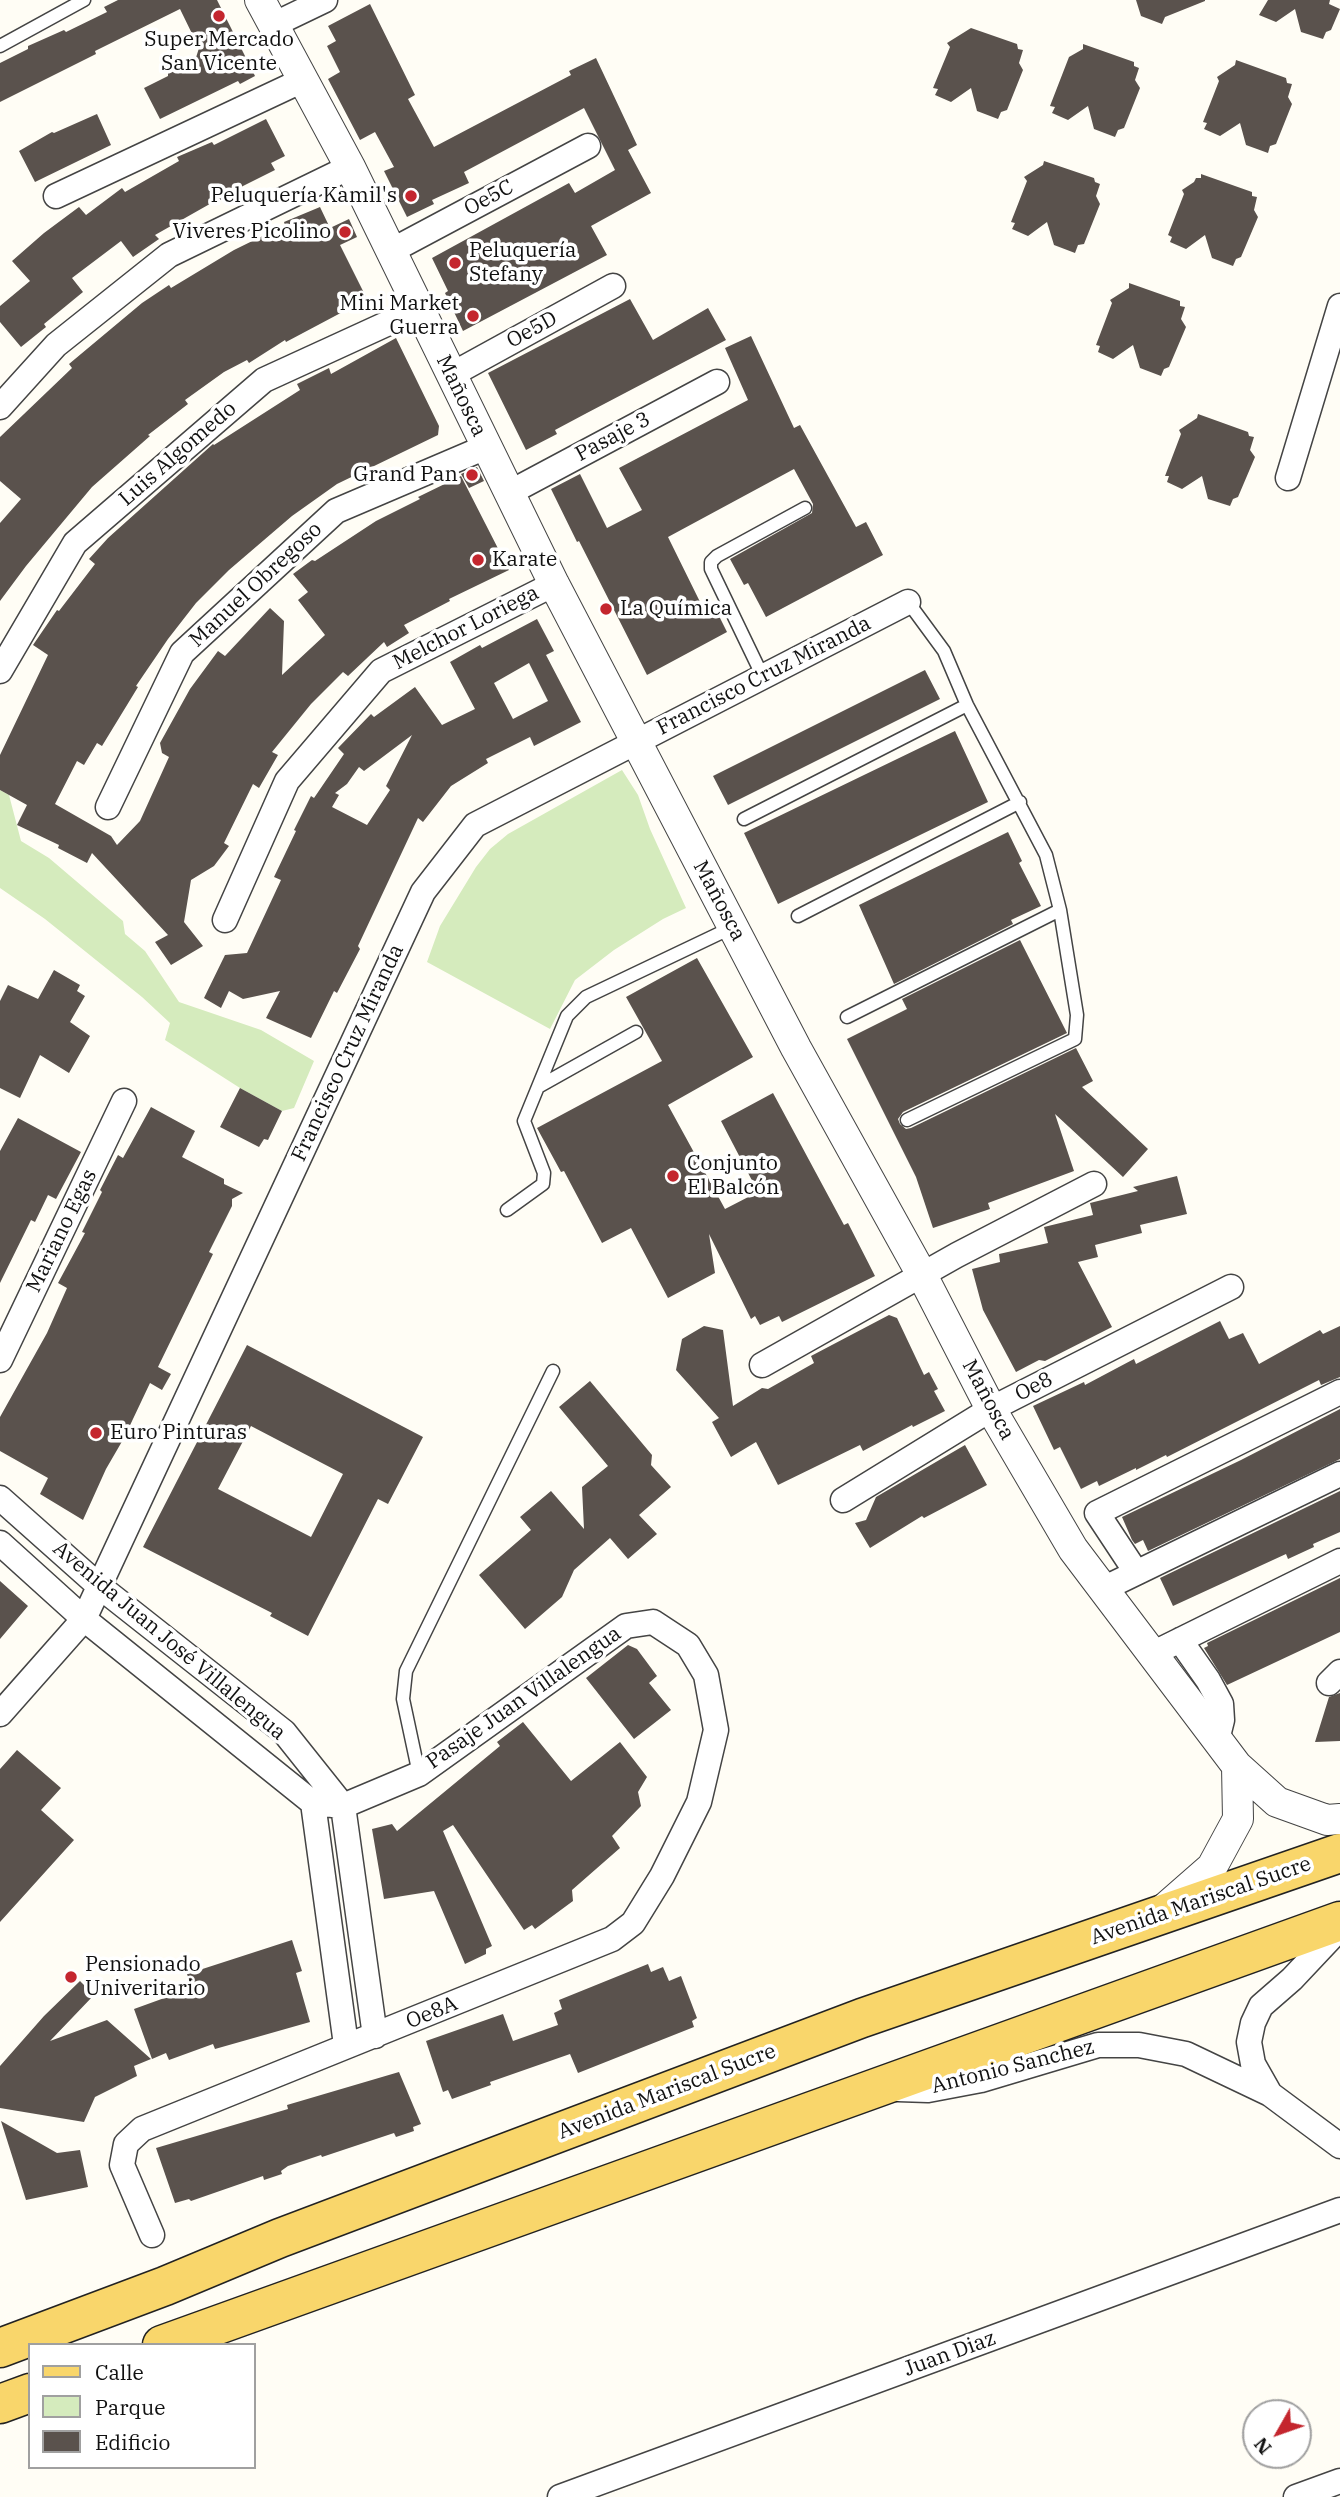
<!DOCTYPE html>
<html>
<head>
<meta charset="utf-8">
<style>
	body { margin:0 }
	#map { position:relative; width:1340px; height:2497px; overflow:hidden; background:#fffdf5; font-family:"IBM Plex Serif",serif }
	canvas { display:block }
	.legend { position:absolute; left:28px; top:2343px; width:228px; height:126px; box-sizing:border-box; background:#fff; border:2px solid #a0a0a0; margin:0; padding:9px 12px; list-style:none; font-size:21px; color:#111 }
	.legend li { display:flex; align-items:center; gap:14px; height:35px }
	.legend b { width:35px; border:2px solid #a0a0a0 }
	.north { position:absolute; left:1242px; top:2399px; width:70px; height:70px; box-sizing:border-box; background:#fff; border:2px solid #a0a0a0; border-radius:50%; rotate:230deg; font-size:19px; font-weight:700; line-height:28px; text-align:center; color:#111 }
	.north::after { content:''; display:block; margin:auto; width:24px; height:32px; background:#c4262e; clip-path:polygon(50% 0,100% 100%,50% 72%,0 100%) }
</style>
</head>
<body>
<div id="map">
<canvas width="1340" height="2497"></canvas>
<ul class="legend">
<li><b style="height:9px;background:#f9d66b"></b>Calle</li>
<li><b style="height:19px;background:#d5ebbd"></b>Parque</li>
<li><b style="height:19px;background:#5a524d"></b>Edificio</li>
</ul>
<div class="north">N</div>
</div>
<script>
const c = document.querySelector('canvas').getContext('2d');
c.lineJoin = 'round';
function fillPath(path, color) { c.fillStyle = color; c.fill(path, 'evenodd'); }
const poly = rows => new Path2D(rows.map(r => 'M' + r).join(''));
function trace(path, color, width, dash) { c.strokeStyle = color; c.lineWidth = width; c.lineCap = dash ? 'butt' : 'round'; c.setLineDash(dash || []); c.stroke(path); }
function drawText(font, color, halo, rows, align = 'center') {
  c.font = font + ' "IBM Plex Serif",serif'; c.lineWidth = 7; c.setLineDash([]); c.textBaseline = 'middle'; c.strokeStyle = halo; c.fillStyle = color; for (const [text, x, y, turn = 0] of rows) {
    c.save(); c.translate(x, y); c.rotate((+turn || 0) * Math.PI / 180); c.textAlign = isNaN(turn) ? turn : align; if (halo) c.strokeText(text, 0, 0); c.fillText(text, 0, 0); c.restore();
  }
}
fillPath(poly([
	[622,770,638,795,650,829,686,908,663,919,614,950,575,980,550,1029,427,962,440,926,476,867,490,849,508,834],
	[0,790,9,795,21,841,49,858,123,921,125,934,145,951,179,1002,261,1030,314,1061,294,1108,282,1111,240,1088,165,1040,170,1023,142,997,45,919,0,888]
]), '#d5ebbd');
fillPath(poly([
	[118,0,217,0,255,76,240,84,238,81,160,119,144,88,168,76,168,73,194,64,199,48,180,9,95,51,96,54,0,102,0,63,28,49,28,46,64,30,66,32,107,12,104,7],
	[1136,0,1205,0,1205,1,1165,17,1162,24,1141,16],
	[1268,0,1330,0,1329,4,1340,9,1331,30,1326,32,1323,39,1301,32,1295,9,1276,22,1259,15],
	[370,4,415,95,408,99,434,147,571,75,569,71,596,58,637,145,628,150,651,193,591,226,607,255,463,331,445,293,448,291,432,258,569,183,575,193,615,170,584,108,464,172,469,183,432,200,434,204,407,217,384,171,394,167,375,132,360,140,328,79,340,72,327,46,336,41,328,26],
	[971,28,1017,44,1018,49,1023,50,1019,63,1023,70,1007,110,1001,112,998,119,977,111,971,88,951,102,935,95,938,89,933,88,950,47,947,43],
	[1083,44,1134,62,1134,66,1139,68,1135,80,1140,88,1124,128,1118,130,1115,137,1094,129,1088,106,1068,120,1052,113,1055,107,1050,106,1069,57,1083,49],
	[1236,60,1286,78,1287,83,1292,84,1288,97,1292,104,1276,144,1270,146,1268,153,1246,145,1240,123,1220,136,1204,129,1207,123,1203,122,1219,81,1217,77,1235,65],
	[97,114,111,145,35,182,19,151,52,132,54,133],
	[266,119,285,156,271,163,275,170,235,190,237,193,208,205,155,235,159,239,133,257,121,241,72,278,83,292,44,324,46,327,21,347,0,322,0,306,30,281,12,261,44,233,79,207,86,215,122,188,125,192,179,161,177,157,212,142,214,145],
	[1044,161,1094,178,1095,182,1100,184,1096,196,1100,204,1084,244,1078,245,1075,253,1054,245,1047,222,1028,236,1012,229,1015,223,1011,222,1027,181,1024,177,1043,165],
	[1201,174,1252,192,1252,196,1257,197,1254,210,1258,217,1241,257,1236,259,1233,266,1212,258,1205,235,1186,249,1170,242,1172,237,1168,235,1184,194,1182,190,1194,182,1196,178,1201,178],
	[320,207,330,228,349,219,357,237,340,245,367,299,286,342,285,340,249,363,247,360,224,372,185,400,188,404,148,435,150,436,92,487,26,566,0,601,0,523,21,499,0,481,0,437,72,368,69,364,142,303,169,285,171,288,234,250,285,225,284,222],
	[1129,283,1180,301,1180,306,1185,307,1181,319,1186,327,1169,367,1164,369,1161,376,1140,368,1133,345,1113,359,1098,352,1100,346,1096,345,1112,303,1110,300,1129,288],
	[630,299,653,340,708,308,726,340,585,414,555,430,557,434,526,450,488,373],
	[751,336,794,428,800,425,856,527,866,522,883,555,766,617,748,583,744,585,730,559,812,513,813,504,794,469,668,537,704,610,714,606,727,632,647,675,579,541,577,542,551,489,580,474,607,528,642,510,619,468,748,400,725,348],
	[396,338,439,426,438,435,337,484,292,516,229,570,196,603,168,639,136,686,138,687,102,746,97,743,84,765,77,761,55,804,111,836,117,845,140,821,169,757,162,753,160,743,190,689,218,651,225,656,270,608,284,621,282,675,325,635,298,600,308,592,293,574,312,560,315,561,376,521,420,499,418,497,461,476,509,570,449,599,450,601,404,625,409,633,387,647,384,642,348,676,343,672,311,704,272,752,278,755,259,788,253,784,224,843,229,846,214,866,191,880,184,922,203,946,171,965,155,942,168,935,92,853,87,863,58,848,59,845,17,825,27,805,0,790,0,755,48,655,33,645,57,610,59,611,95,564,89,559,108,538,213,444,214,445,300,390,297,384,329,368,331,374],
	[1198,414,1248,432,1249,436,1254,437,1250,450,1255,457,1238,497,1233,499,1230,506,1208,499,1202,476,1182,489,1167,482,1169,476,1165,476,1181,434,1179,430,1197,418],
	[477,467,484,481,469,488,461,474],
	[537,619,554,651,546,655,581,722,534,746,530,737,486,759,488,763,451,786,423,822,418,818,358,946,360,949,337,993,334,991,311,1038,266,1018,280,991,243,999,229,991,221,1008,204,998,225,955,247,953,281,880,274,877,296,831,294,830,311,796,314,798,344,754,338,748,371,714,374,717,415,687,442,725,475,709,450,662,480,645,482,648],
	[529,663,548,701,513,719,494,683],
	[412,735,386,786,390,790,367,825,332,807,339,795,335,793,347,784,359,767,364,771],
	[925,670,940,699,728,805,713,776],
	[955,731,988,802,778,904,744,833],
	[1008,832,1022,861,1019,863,1041,906,1011,920,1013,924,894,984,859,905],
	[1020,940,1067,1033,903,1112,898,1119,900,1124,906,1129,911,1128,1076,1048,1093,1081,1082,1087,1148,1149,1123,1177,1055,1114,1074,1171,988,1203,990,1209,933,1228,916,1177,847,1039,907,1009,902,999],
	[697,958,753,1057,668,1105,725,1209,758,1192,721,1121,773,1093,844,1225,848,1223,875,1276,782,1322,779,1316,760,1325,755,1316,751,1319,709,1234,715,1273,668,1298,631,1228,602,1243,564,1171,561,1172,537,1128,662,1061,626,997],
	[54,970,80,985,77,991,85,996,70,1022,90,1036,69,1073,40,1055,20,1098,0,1088,0,1001,8,985,38,999],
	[240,1088,282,1111,268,1140,264,1139,259,1147,220,1127],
	[151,1107,195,1131,182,1157,224,1179,224,1184,243,1193,232,1199,232,1206,209,1252,213,1254,158,1367,171,1374,162,1390,150,1383,124,1438,106,1469,83,1520,40,1494,48,1478,0,1451,0,1417,47,1333,67,1288,58,1283,85,1233,82,1232,102,1192,100,1190,118,1155,123,1158],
	[18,1118,81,1152,56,1199,48,1195,35,1222,31,1220,0,1283,0,1151],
	[1177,1176,1187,1214,1140,1225,1142,1233,1095,1245,1098,1257,1078,1262,1112,1327,1045,1361,1039,1360,1016,1372,983,1310,972,1269,1000,1262,999,1254,1048,1243,1044,1227,1093,1215,1090,1203,1138,1191,1133,1187],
	[889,1315,897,1318,924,1375,929,1372,938,1389,934,1391,945,1411,913,1427,912,1425,863,1451,860,1445,778,1485,756,1442,731,1457,712,1422,719,1418,676,1370,682,1339,704,1326,723,1330,733,1406,762,1388,768,1389,814,1363,811,1356],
	[1220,1321,1229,1339,1243,1333,1259,1364,1320,1330,1323,1334,1340,1326,1340,1377,1321,1385,1319,1380,1167,1457,1166,1455,1136,1470,1136,1468,1099,1486,1097,1481,1081,1489,1060,1447,1054,1450,1033,1406,1084,1382,1085,1385,1134,1359,1136,1364],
	[247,1345,423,1437,388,1504,378,1499,308,1636,270,1616,272,1613,143,1547],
	[251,1426,343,1474,311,1537,218,1489],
	[590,1381,652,1455,651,1465,671,1487,639,1515,657,1534,628,1559,610,1538,574,1570,562,1597,525,1629,479,1575,531,1530,520,1517,551,1491,584,1529,582,1487,608,1466,559,1407],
	[1340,1409,1340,1459,1148,1551,1143,1540,1135,1544,1132,1540,1122,1517,1241,1460],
	[965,1445,987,1485,924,1518,922,1516,870,1548,855,1523,866,1520,876,1497],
	[1340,1491,1340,1532,1313,1544,1314,1547,1288,1559,1286,1554,1173,1606,1160,1578],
	[1340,1578,1340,1632,1227,1685,1204,1648,1208,1646,1207,1643],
	[0,1581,28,1606,0,1639],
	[628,1645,637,1649,657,1676,649,1683,671,1710,634,1739,586,1678],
	[1340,1693,1340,1741,1315,1742,1329,1697],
	[523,1722,571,1781,620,1742,647,1777,638,1792,641,1806,612,1836,620,1848,572,1890,573,1901,535,1929,532,1925,524,1930,453,1825,443,1831,492,1946,486,1949,486,1954,465,1964,434,1891,384,1899,372,1829,392,1824,397,1831,500,1746,497,1742],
	[17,1750,61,1788,41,1810,74,1840,0,1922,0,1769],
	[292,1940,302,1971,296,1973,310,2022,215,2049,213,2044,169,2060,166,2053,152,2059,134,2009,192,1988,187,1974],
	[648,1964,651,1972,663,1967,669,1981,681,1976,697,2018,692,2021,694,2027,578,2073,570,2054,490,2082,491,2085,452,2099,448,2090,443,2092,426,2041,503,2014,513,2041,558,2025,554,2013,562,2009,559,2000],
	[80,1981,94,1995,50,2041,107,2020,151,2059,134,2066,137,2076,95,2097,84,2122,0,2108,0,2066,44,2016],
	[399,2072,421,2124,413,2127,414,2131,396,2137,394,2133,322,2157,321,2155,288,2166,281,2171,282,2174,264,2180,263,2176,191,2201,189,2199,175,2203,156,2148,288,2109,287,2105],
	[1,2121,57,2153,80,2150,88,2187,26,2200]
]), '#5a524d');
const service = poly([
	[0,46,84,0],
	[763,677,711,569,711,562,717,556,805,508],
	[744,819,967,705],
	[798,916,1020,802],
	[847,1017,1060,910],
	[538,1087,636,1032],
	[907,1120,1075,1039,1077,1015,1060,910,1046,855,967,705,944,651,908,602],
	[507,1210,543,1184,544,1173,524,1121,567,1016,586,997,733,927],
	[419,1774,403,1699,406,1671,553,1371]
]);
const minor = poly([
	[273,25,325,0],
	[56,196,303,80],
	[391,251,588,146],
	[451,375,613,286],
	[0,407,56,345,169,255,350,167],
	[1288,478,1340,306],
	[509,493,717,382],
	[0,671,75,543,264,380,419,309],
	[108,807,182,653,336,511,486,447],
	[225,920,287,781,381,671,554,584],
	[0,1360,124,1101],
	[762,1365,957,1255,1094,1184],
	[0,1498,99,1586,284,1732,343,1806,375,2036],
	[843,1500,991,1409,1231,1287],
	[0,1543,84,1619,313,1803,346,2045],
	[1136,1572,1097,1513,1340,1392],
	[1103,1589,1340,1474],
	[1180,1640,1208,1680,1221,1704,1222,1720,1217,1740],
	[1152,1654,1340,1561],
	[1329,1683,1340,1672],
	[0,1714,84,1619,423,892,475,825,908,602],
	[898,2089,928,2090,981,2080,1098,2045,1139,2045,1186,2054,1270,2094,1340,2146],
	[1270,2094,1253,2064,1249,2042,1253,2023,1261,2006,1292,1979,1340,1928],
	[152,2235,122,2165,126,2144,142,2129,612,1939,633,1923,662,1876,699,1802,716,1730,706,1675,688,1645,653,1622,626,1626,419,1774,343,1806,313,1803],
	[560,2497,1340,2210],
	[1296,2497,1340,2481]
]);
const tertiary = poly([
	[260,0,350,167,554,584,796,1048,922,1275,991,1409,1073,1549,1237,1766,1277,1802,1327,1820,1340,1819],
	[1164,1909,1212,1867,1238,1819,1237,1766]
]);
const primary = poly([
	[162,2345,1340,1921],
	[0,2348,165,2286,280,2238,862,2018,1340,1853],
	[0,2404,30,2393]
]);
trace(service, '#444', 15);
trace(minor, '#444', 27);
trace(tertiary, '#444', 32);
trace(primary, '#222', 41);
trace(service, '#fff', 12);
trace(minor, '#fff', 24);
trace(tertiary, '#fff', 30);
trace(primary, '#f9d66b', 38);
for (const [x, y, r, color] of [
	[219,16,7,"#c4262e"],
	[411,196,7,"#c4262e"],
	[345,232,7,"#c4262e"],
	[455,263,7,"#c4262e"],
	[473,316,7,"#c4262e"],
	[472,475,7,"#c4262e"],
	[478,560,7,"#c4262e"],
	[606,609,7,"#c4262e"],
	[673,1176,7,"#c4262e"],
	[96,1433,7,"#c4262e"],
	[71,1977,7,"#c4262e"]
]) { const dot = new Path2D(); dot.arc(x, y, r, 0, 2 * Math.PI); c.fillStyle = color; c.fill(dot); trace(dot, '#fff', 2.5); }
drawText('21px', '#111', '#fff', [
	["Super Mercado",219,40,"center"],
	["San Vicente",219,64,"center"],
	["Peluquería Kamil's",397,196,"right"],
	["Viveres Picolino",331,232,"right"],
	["Peluquería",469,251],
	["Stefany",469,275],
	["Mini Market",459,304,"right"],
	["Guerra",459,328,"right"],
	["Grand Pan",458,475,"right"],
	["Karate",492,560],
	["La Química",620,609],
	["Conjunto",687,1164],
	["El Balcón",687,1188],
	["Euro Pinturas",110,1433],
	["Pensionado",85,1965],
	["Univeritario",85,1989]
], 'left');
drawText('21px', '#111', '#fff', [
	["Oe5C",489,198,-28],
	["Oe5D",532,330,-29],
	["Mañosca",461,396,64],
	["Pasaje 3",613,437,-28],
	["Luis Algomedo",178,454,-41],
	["Manuel Obregoso",256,585,-43],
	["Melchor Loriega",466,628,-27],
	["Francisco Cruz Miranda",764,676,-27],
	["Mañosca",719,901,62],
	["Francisco Cruz Miranda",348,1053,-65],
	["Mariano Egas",62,1231,-64],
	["Oe8",1034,1387,-27],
	["Mañosca",988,1400,62],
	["Avenida Juan José Villalengua",169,1641,40],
	["Pasaje Juan Villalengua",524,1698,-35],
	["Avenida Mariscal Sucre",1201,1901,-19],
	["Oe8A",432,2013,-22],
	["Antonio Sanchez",1013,2067,-14],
	["Avenida Mariscal Sucre",667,2092,-21],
	["Juan Diaz",950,2354,-20]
]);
</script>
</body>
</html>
